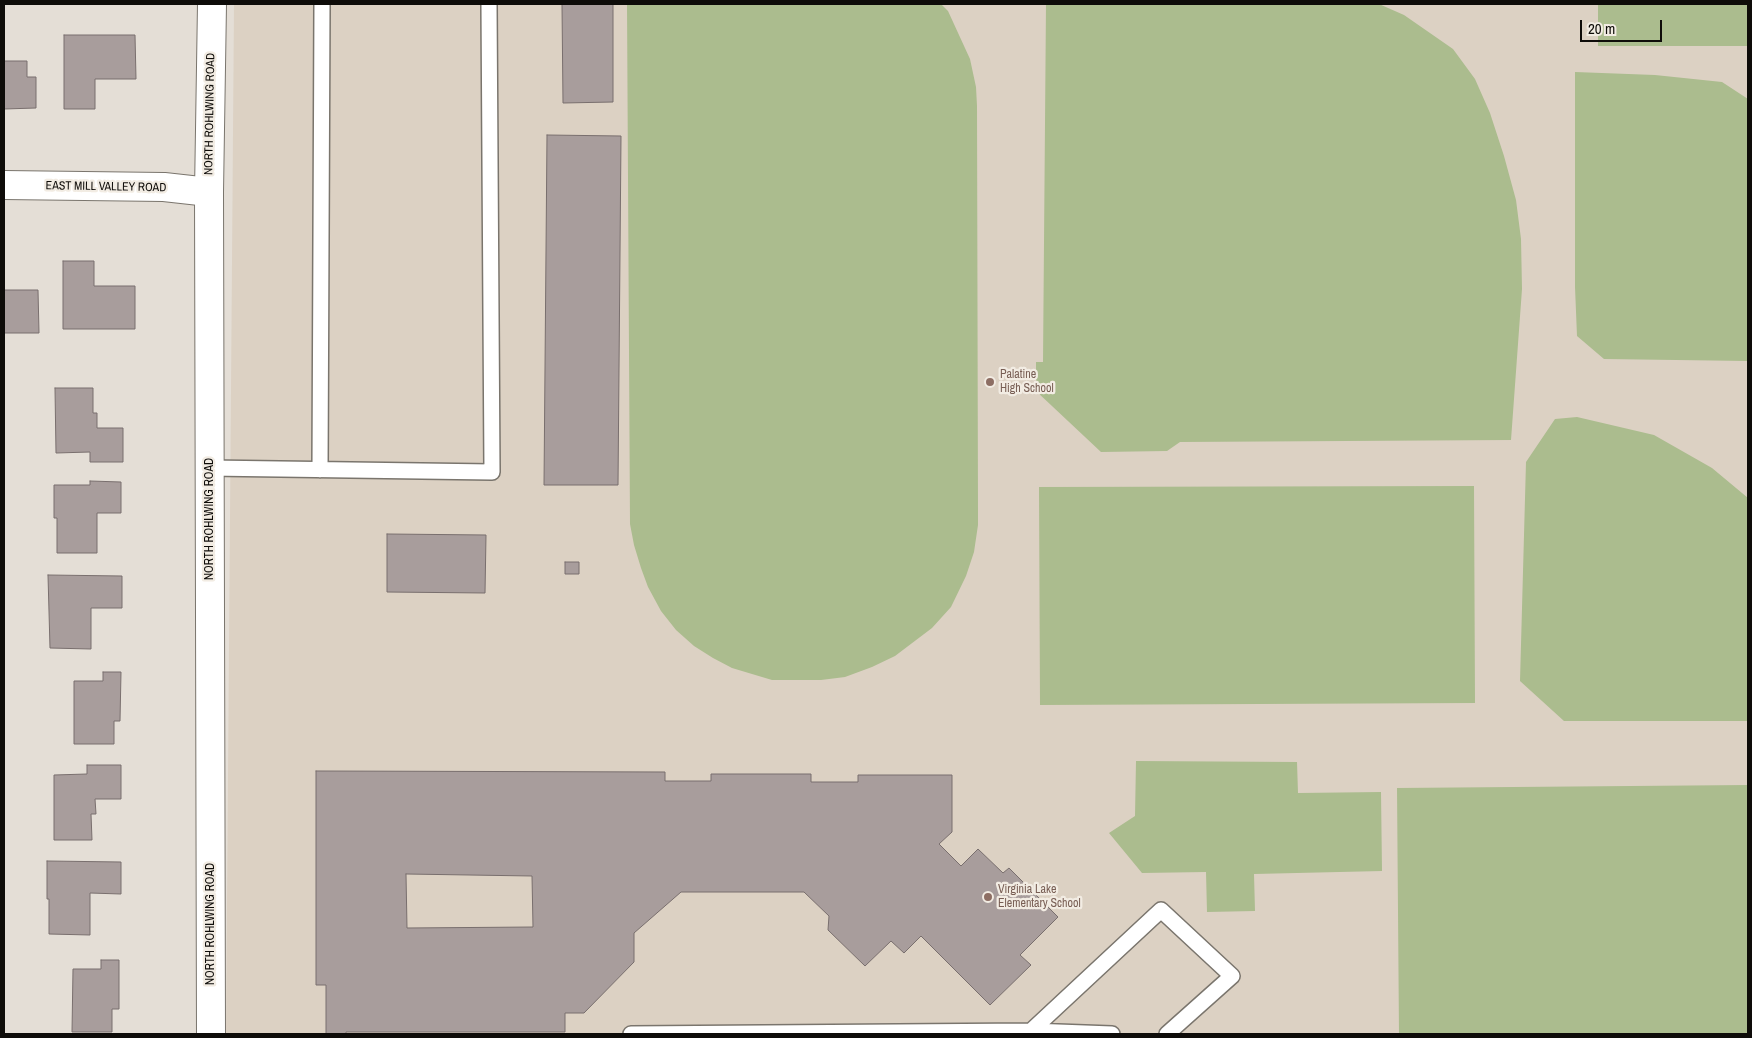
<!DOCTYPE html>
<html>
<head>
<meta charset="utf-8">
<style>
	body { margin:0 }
	#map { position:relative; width:1752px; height:1038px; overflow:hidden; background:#e4ded6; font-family:"Archivo Narrow",sans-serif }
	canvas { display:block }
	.frame { position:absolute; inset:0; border:5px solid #0e0c09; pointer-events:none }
	.scale { position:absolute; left:1580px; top:20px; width:82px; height:22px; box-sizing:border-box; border:2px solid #0e0c09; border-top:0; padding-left:6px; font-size:15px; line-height:18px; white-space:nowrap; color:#0e0c09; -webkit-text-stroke:4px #f2ece3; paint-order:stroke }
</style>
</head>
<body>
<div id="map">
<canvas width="1752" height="1038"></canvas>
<div class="frame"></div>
<div class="scale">20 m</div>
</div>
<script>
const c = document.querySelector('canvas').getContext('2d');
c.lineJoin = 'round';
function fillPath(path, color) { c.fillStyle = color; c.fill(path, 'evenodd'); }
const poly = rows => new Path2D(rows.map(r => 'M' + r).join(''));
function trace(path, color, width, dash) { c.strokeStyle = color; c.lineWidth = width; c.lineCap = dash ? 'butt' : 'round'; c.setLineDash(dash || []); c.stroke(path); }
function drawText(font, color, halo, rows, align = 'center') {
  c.font = font + ' "Archivo Narrow",sans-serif'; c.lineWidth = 4.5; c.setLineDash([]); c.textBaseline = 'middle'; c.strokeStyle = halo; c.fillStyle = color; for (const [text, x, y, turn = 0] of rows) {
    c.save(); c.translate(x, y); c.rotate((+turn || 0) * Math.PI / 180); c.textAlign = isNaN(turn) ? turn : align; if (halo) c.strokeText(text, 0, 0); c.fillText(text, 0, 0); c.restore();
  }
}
fillPath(poly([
	[234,4,1748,4,1748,1034,226,1034]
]), '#dcd1c3');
fillPath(poly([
	[627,4,941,4,948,11,970,59,976,87,977,106,978,511,978,525,974,552,966,576,951,607,932,628,895,656,872,667,845,677,821,680,772,680,732,668,713,658,694,646,676,630,661,611,648,587,641,568,634,545,630,524],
	[1046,4,1379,4,1404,15,1453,49,1475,79,1490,113,1504,156,1516,200,1521,239,1522,289,1511,440,1180,442,1167,451,1101,452,1036,391,1036,362,1043,362],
	[1598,4,1748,4,1748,46,1598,46],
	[1575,72,1655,75,1722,82,1748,99,1748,361,1604,359,1577,336,1575,287],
	[1577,417,1654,435,1712,468,1748,498,1748,721,1564,721,1520,681,1526,462,1555,419],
	[1474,486,1475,703,1040,705,1039,487],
	[1136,761,1297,762,1298,793,1381,792,1382,871,1254,874,1255,911,1207,912,1206,872,1142,873,1109,833,1135,816],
	[1748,785,1748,1034,1399,1034,1397,788]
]), '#abbc8e');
const building = poly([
	[562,4,613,4,613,102,563,103,562,4],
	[64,35,135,35,136,79,95,79,95,109,64,109,64,35],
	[4,61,27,61,27,77,36,77,36,108,4,109,4,61],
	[547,135,621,136,618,485,544,485,547,135],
	[63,261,94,261,94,286,135,286,135,329,63,329,63,261],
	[4,290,38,290,39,333,4,333,4,290],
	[55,388,93,388,93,413,97,413,97,428,123,428,123,462,90,462,90,452,56,453,55,388],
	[90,481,121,482,121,513,97,513,97,553,57,553,57,518,54,518,54,485,90,485,90,481],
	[387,534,486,535,485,593,387,592,387,534],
	[565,562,579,562,579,574,565,574,565,562],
	[48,575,122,576,122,608,91,608,91,649,50,648,48,575],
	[103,672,121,672,120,721,114,721,114,744,74,744,74,681,103,681,103,672],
	[87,765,121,765,121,799,95,799,96,814,91,814,92,840,54,840,54,775,87,774,87,765],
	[316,771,665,772,665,781,711,781,711,774,811,774,811,782,858,782,858,775,952,775,952,832,939,844,961,866,978,849,1003,873,1009,868,1058,917,1020,955,1031,965,990,1005,921,936,904,953,891,941,865,966,828,930,829,916,804,892,681,892,634,933,634,962,584,1013,565,1013,565,1032,346,1032,346,1034,326,1034,326,985,316,985,316,771],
	[406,874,532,876,533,927,407,928,406,874],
	[47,861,121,862,121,894,90,893,90,935,49,934,49,899,47,899,47,861],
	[101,960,119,960,119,1009,112,1009,112,1032,72,1032,73,969,101,969,101,960]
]);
fillPath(building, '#a89d9c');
trace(building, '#796f6e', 1);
const service = poly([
	[209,468,492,472,489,4],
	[320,470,322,4],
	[1031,1031,1161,910,1232,976,1167,1034],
	[631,1034,1031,1031,1112,1034]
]);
const minor = poly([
	[4,185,164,187,209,192]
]);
const tertiary = poly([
	[211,1034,209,192,212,4]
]);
trace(service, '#7a756d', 18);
trace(minor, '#7a756d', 30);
trace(tertiary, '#7a756d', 30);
trace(service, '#fff', 15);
trace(minor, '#fff', 28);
trace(tertiary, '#fff', 28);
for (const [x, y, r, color] of [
	[990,382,5,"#8d6e63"],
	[988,897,5,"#8d6e63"]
]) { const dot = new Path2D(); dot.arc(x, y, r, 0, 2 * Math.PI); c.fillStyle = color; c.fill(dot); trace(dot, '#f2ece3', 2); }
drawText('12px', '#0e0c09', '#f2ece3', [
	["NORTH ROHLWING ROAD",210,114,-89],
	["EAST MILL VALLEY ROAD",106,187,1],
	["NORTH ROHLWING ROAD",210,519,-90],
	["NORTH ROHLWING ROAD",211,924,-90]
]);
drawText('12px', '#785e54', '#f2ece3', [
	["Palatine",1000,375],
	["High School",1000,389],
	["Virginia Lake",998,890],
	["Elementary School",998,904]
], 'left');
</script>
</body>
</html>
